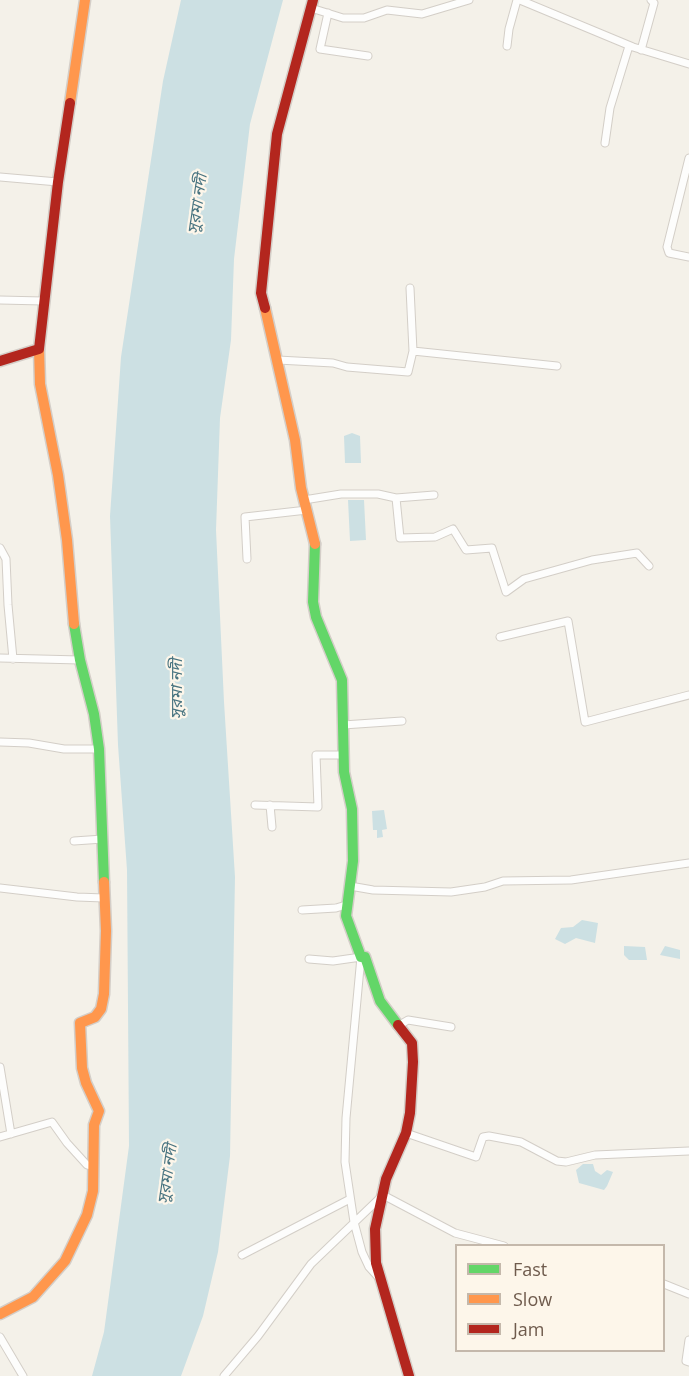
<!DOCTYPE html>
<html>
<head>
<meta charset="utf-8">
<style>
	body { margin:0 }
	#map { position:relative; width:689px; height:1376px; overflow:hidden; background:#f4f1e9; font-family:"Open Sans",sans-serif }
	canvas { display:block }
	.legend { position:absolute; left:455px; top:1244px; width:210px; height:108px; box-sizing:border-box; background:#fdf6ea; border:2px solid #c4b8ab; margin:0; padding:8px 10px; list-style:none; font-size:18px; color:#6f5b4d }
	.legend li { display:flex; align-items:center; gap:12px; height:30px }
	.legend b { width:30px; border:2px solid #c4b8ab }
</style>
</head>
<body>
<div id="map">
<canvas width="689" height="1376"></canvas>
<ul class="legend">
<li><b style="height:8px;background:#63d668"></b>Fast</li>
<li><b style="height:8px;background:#ff974d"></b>Slow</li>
<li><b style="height:8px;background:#b3261e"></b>Jam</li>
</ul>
</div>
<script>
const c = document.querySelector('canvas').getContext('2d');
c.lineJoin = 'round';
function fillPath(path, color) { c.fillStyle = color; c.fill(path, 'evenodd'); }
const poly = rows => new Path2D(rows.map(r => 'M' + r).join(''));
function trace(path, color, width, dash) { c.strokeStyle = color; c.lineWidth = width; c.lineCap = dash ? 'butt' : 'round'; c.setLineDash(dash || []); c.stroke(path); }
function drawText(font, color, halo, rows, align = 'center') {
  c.font = font + ' "Open Sans","Noto Sans Bengali",sans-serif'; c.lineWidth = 4.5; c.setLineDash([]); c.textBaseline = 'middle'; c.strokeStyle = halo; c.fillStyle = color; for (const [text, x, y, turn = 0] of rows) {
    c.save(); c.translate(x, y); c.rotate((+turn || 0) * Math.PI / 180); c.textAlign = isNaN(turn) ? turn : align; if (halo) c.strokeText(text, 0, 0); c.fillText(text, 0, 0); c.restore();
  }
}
fillPath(poly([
	[181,0,283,0,250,124,234,259,231,340,220,418,216,530,224,702,235,877,230,1156,218,1252,203,1316,181,1376,92,1376,104,1332,129,1146,127,870,118,745,110,516,121,357,163,81],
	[352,433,360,436,361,463,345,463,344,436],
	[348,500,364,500,366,540,350,541],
	[384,810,387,829,382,830,383,837,377,838,377,830,373,830,372,811],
	[582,920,598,923,595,943,576,938,565,944,555,939,561,928,573,927],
	[624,946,645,947,647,960,629,960,624,955],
	[665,946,680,950,680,959,660,955],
	[583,1164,593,1164,595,1171,601,1175,607,1170,613,1172,607,1186,604,1190,579,1183,576,1170]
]), '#cce0e3');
const street = poly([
	[520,0,633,47,689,64],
	[311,8,343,18,364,18,387,10,422,14,469,0],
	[328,13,320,49,368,56],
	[507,46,509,29,517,0],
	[641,50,654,3,651,0],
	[605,143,610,108,629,46],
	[689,158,667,247,669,253,689,257],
	[0,177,58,182],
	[0,300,43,301],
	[413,351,557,366],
	[278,360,333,363,347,367,408,372,413,351,410,288],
	[396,498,434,495],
	[304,500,341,494,378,494,396,498,400,538,435,537,453,529,466,550,492,548,506,592,524,579,592,560,637,553,649,566],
	[0,548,6,559,8,605,13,659],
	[247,559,245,517,307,510],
	[500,637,568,621,585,722,689,695],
	[0,658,80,660],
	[343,725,402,721],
	[0,742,29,743,64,749,99,749],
	[255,805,318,807,316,755,343,755],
	[270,805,272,827],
	[74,841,103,839],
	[350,886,373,890,451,892,485,887,503,881,571,880,689,863],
	[0,888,77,897,104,898],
	[302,910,336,908,346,905],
	[309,959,333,961,361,957,346,1118,345,1162,354,1222,362,1252,369,1267,379,1278],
	[398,1026,408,1020,451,1027],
	[0,1067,11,1134],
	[406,1133,476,1157,483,1137,489,1136,521,1142,557,1161,566,1162,595,1155,689,1151],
	[0,1137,52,1122,67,1143,87,1165,94,1167],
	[242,1255,350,1199],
	[664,1284,689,1294],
	[0,1337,23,1376],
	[689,1340,686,1361,689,1362],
	[224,1376,258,1336,311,1264,383,1195,455,1233,504,1246]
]);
const fast = poly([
	[315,544,313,602,316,617,342,680,344,772,352,809,353,861,346,916,361,957,365,957,380,1001,398,1025],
	[74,624,80,660,94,714,99,749,104,882]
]);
const slow = poly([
	[70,103,85,0],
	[265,308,295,440,301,488,315,544],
	[39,349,40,384,58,475,67,540,74,624],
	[0,1314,33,1297,65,1261,87,1215,93,1191,94,1125,99,1111,86,1083,82,1068,80,1023,95,1017,101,1009,104,994,106,931,104,882]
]);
const jam = poly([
	[265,308,261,293,277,134,313,0],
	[0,361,39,349,58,182,70,103],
	[398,1025,412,1043,413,1062,410,1113,406,1133,386,1179,375,1229,376,1263,409,1376]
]);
trace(street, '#d3cec7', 9);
trace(fast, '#d4cec8', 13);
trace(slow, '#d4cec8', 13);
trace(jam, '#d4cec8', 13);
trace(street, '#fdfdfc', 7);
trace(fast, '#63d668', 10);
trace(slow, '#ff974d', 10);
trace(jam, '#b3261e', 10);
drawText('italic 16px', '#497480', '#fdf6ea', [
	["সুরমা নদী",198,204,-82],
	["সুরমা নদী",177,689,-90],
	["সুরমা নদী",168,1174,-82]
]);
</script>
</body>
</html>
